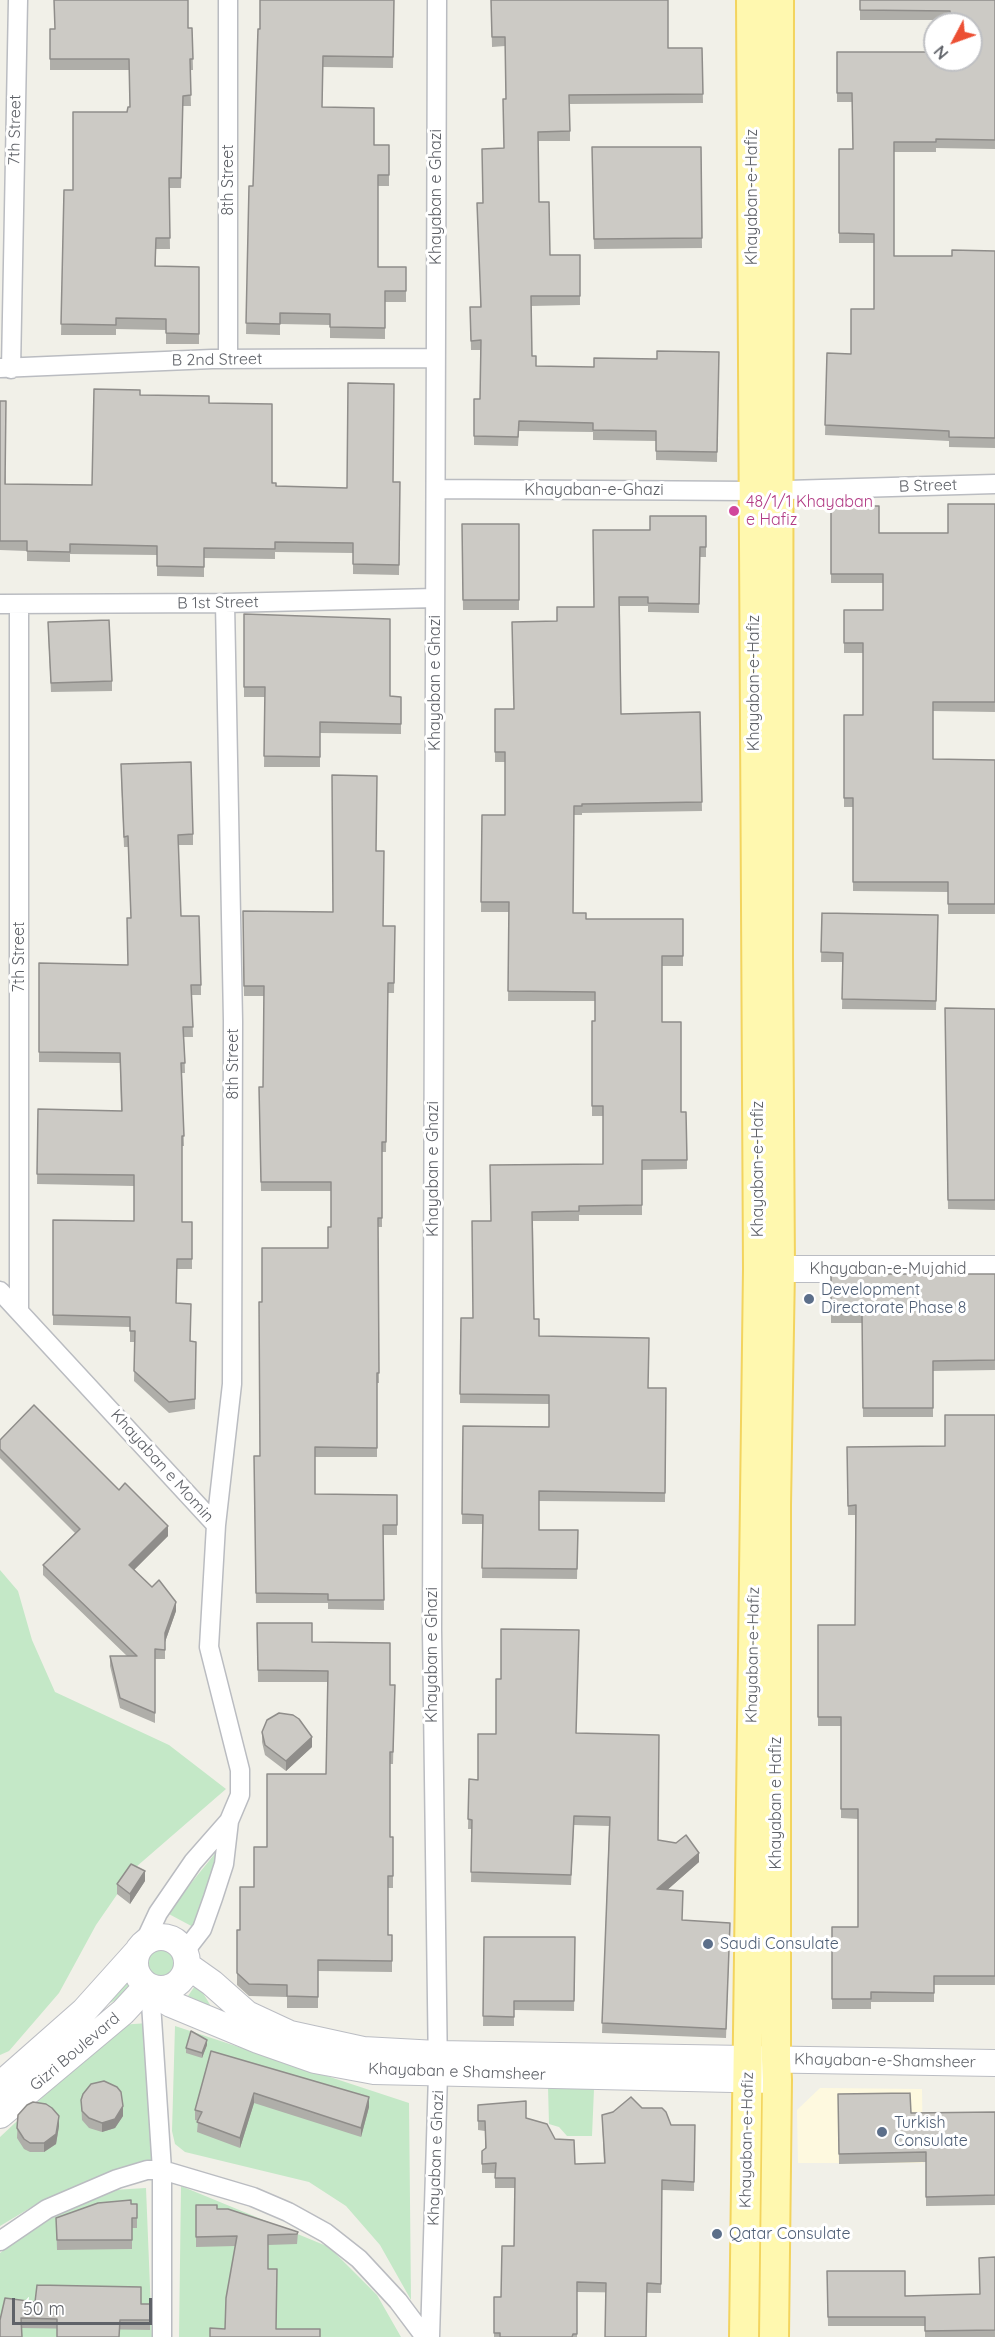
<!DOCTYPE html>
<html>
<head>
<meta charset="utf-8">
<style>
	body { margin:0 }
	#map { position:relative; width:995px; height:2337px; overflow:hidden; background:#f1f0e8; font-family:Quicksand,sans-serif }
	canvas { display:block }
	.north { position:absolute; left:923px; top:12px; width:60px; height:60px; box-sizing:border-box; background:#fff; border:2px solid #bfc0c3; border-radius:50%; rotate:229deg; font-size:16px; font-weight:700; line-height:24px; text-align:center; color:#5f6268 }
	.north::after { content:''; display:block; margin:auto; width:21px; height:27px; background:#ec4f33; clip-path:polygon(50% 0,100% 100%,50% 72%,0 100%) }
	.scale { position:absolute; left:12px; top:2298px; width:140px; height:27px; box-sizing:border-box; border:3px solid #5f6268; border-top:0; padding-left:8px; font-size:18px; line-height:21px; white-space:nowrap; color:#5f6268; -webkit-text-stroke:4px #fff; paint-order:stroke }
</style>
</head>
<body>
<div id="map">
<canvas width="995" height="2337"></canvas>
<div class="north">N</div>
<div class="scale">50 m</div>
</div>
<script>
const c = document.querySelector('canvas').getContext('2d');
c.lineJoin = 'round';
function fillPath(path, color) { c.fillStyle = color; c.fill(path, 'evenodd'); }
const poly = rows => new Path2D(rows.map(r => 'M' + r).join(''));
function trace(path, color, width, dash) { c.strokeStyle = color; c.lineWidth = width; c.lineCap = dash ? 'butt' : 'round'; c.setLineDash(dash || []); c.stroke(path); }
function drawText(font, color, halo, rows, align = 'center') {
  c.font = font + ' Quicksand,sans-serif'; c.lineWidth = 6; c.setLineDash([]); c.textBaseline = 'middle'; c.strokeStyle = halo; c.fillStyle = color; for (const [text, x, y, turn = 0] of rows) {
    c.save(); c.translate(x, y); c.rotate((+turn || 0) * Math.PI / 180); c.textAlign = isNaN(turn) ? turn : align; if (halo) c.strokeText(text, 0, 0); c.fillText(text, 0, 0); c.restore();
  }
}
fillPath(poly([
	[820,2088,922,2089,923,2163,798,2163,797,2110]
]), '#fef9df');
fillPath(poly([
	[0,1570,18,1591,32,1640,55,1692,169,1745,226,1789,136,1867,96,1925,59,1993,9,2051,0,2055],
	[217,1851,197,1929,167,1913],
	'146 1961a16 16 0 1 1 32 0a16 16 0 1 1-32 0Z',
	[131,1974,142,1987,108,2004],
	[197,1983,212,2008,188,1996],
	[148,2023,154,2161,124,2167,40,2202,0,2226,0,2137,120,2025],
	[175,2026,409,2103,411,2300,380,2245,346,2206,309,2182,185,2152,175,2144,172,2131],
	[548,2087,594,2089,592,2136,567,2136,559,2127,549,2124],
	[181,2186,329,2247,377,2295,401,2337,179,2337],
	[146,2188,152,2337,0,2337,0,2253,39,2224,113,2190]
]), '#c4e8c7');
const street = poly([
	[228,359,228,0],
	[0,368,212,359,435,358],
	[11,369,18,0],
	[436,489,753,491,995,484],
	[0,604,225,603,435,598],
	[0,1291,216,1525],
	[19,1310,19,604],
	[144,1943,158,1913,193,1862,229,1821,240,1795,240,1770,209,1647,216,1525,232,1384,233,1021,225,603],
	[185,1951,202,1929,213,1898,224,1864,229,1821],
	[150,1988,162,2170,162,2337],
	[0,2241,47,2209,117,2179,147,2170,162,2170,253,2197,288,2212,326,2233,359,2259,398,2301,425,2337],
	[430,2337,438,2074,432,1630,437,0]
]);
const secondary = poly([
	[761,1269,995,1269],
	'135 1963a26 26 0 1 1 52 0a26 26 0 1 1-52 0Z',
	[188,1966,212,1983,247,2014,290,2034,363,2050,437,2054,995,2063],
	[154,1989,161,1998,171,2004,258,2040,315,2060,374,2071,777,2080],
	[0,2085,84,2011,137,1952],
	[0,2115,123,2012,147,1986]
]);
const primary = poly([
	[744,2337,758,1269,751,0],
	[774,2337,777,2080,776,2059,776,1505,780,1269,778,956,779,0]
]);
trace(street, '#babcc1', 21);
trace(secondary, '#bbbdc3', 28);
trace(primary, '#f3d45e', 32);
trace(street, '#fff', 18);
trace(secondary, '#fff', 26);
trace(primary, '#fff8af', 28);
fillPath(poly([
	[394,0,393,68,323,67,322,107,374,145,389,145,389,186,378,186,378,267,406,267,406,302,385,302,385,339,330,338,330,325,280,324,280,335,246,334,249,186,253,186,260,29],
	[491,0,668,48,702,48,703,103,570,104,570,141,538,141,539,202,550,255,580,255,580,305,531,306,532,356,536,366,594,367,719,352,717,462,656,460,656,441,593,440,593,432,519,431,518,446,474,445,474,399,480,399,480,350,471,350,470,307,480,307,483,203,504,148,506,99,505,46,492,47],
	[860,0,995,0,995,149,936,148,936,152,894,152,894,256,952,256,995,251,995,448,949,447,949,441,825,435,827,353,851,354,874,309,874,243,839,243,839,149,853,149,852,102,837,102,837,52,971,60,950,20,860,20],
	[192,28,193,70,190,70,191,106,183,106,181,188,169,188,170,249,156,249,156,266,199,267,199,344,166,344,166,330,116,329,116,335,61,335,64,190,73,190,127,112,130,107,129,70,50,70,50,29],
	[592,147,701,147,702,248,594,249],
	[140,395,209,403,276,486,347,488,393,482,400,482,399,575,353,574,353,553,275,552,275,559,204,558,204,577,157,576,157,555,70,554,70,562,27,561,27,551,0,550,0,401,6,484,92,485],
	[995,504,995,712,933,711,933,759,995,760,995,914,948,914,948,892,853,891,853,807,844,807,844,715,863,715,863,653,844,653,844,610,883,610,883,583,831,583,831,506,879,533,948,533],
	[706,516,706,557,700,557,699,613,648,612,648,606,620,606,621,714,700,712,702,811,582,813,582,815,574,815,573,913,586,919,683,919,683,966,662,966,662,1022,681,1112,687,1160,687,1169,642,1170,642,1215,579,1215,579,1221,533,1221,534,1319,539,1336,648,1388,666,1388,665,1502,539,1501,539,1530,578,1530,577,1579,482,1578,483,1524,462,1524,463,1426,549,1427,549,1404,460,1403,461,1318,473,1318,491,1221,603,1164,603,1116,592,1116,592,1021,595,1021,595,1001,508,1001,509,912,481,912,482,815,505,815,505,762,495,762,495,709,514,709,557,621,594,607,650,530],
	[462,524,519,524,519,610,463,610],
	[244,614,390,696,401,697,401,734,320,733,320,767,264,767,265,697,244,697],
	[48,631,112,681,112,691,51,692],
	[121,775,193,834,193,845,178,845,181,916,201,985,201,995,192,995,193,1037,184,1037,185,1073,182,1073,184,1146,182,1146,182,1222,192,1222,192,1269,177,1269,176,1303,191,1341,196,1342,195,1409,169,1413,134,1381,135,1342,130,1342,130,1327,53,1325,53,1220,134,1221,134,1186,37,1184,38,1109,121,1111,120,1063,39,1062,39,963,128,965,131,918,128,847,124,847],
	[376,851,383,926,395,926,394,993,388,993,386,1152,382,1152,382,1227,378,1227,379,1383,377,1383,377,1457,315,1457,315,1494,397,1495,397,1535,383,1535,384,1610,328,1609,328,1603,256,1603,254,1456,260,1456,262,1302,328,1248,331,1227,331,1191,261,1191,259,1087,263,1087,264,996,244,996,243,911,333,912],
	[822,913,938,915,936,1010,842,1009,843,962,821,962],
	[945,1008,995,1009,995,1210,948,1209],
	[831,1274,995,1274,995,1370,933,1371,933,1417,863,1417,862,1323,831,1323],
	[995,1415,995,1985,934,1985,934,2002,871,2002,871,2009,832,2009,832,1927,858,1927,858,1819,841,1818,841,1726,818,1726,818,1625,855,1625,855,1515,848,1515,847,1447,945,1446],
	[0,1440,119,1490,168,1536,134,1570,176,1611,165,1642,165,1659,155,1659,155,1723,120,1708,110,1666,110,1656,127,1656,43,1575,43,1565,75,1533,0,1458],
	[257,1623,312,1642,390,1685,395,1685,393,1764,390,1764,390,1837,393,1837,393,1888,388,1888,388,1935,392,1935,392,1972,318,1971,318,2008,287,2008,287,1997,249,1996,237,1985,237,1930,240,1930,267,1847,326,1774,328,1682,258,1682],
	[262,1732,312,1747,286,1771,265,1755,262,1742],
	[576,1733,658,1840,699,1862,667,1890,682,1920,730,1923,726,2038,602,2033,609,1826,574,1825,571,1885,471,1882,472,1829,468,1829,469,1779,478,1780],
	[145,1881,130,1904,117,1894,117,1884],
	[484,1937,575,1937,574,2011,514,2010,514,2026,483,2026],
	[207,2045,202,2058,186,2053,186,2048],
	[211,2051,369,2107,361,2137,254,2103,240,2148,197,2132,198,2121,195,2120,195,2110],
	[838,2094,911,2113,995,2112,995,2205,926,2206,926,2162,839,2164],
	[81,2100,123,2116,115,2128,102,2132,89,2128,82,2120],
	[478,2105,526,2118,555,2139,575,2164,604,2163,602,2115,642,2108,671,2125,695,2125,694,2191,662,2190,661,2293,577,2292,577,2337,494,2337,494,2297,501,2297,514,2246,515,2188,495,2188,495,2173,482,2173,482,2151,485,2149,485,2131,478,2130],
	[18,2115,59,2126,56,2144,44,2152,30,2152,24,2149,17,2138],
	[131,2204,137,2204,137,2228,132,2228,132,2249,57,2250,56,2218],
	[196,2205,217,2209,298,2232,297,2244,268,2245,225,2329,235,2246,196,2247],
	[995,2257,995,2337,925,2337,925,2326,828,2326,827,2271,905,2296,980,2294],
	[35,2302,150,2304,150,2330,22,2328,0,2337]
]), '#afaea9');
fillPath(poly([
	[168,1526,168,1536,129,1575,129,1565],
	[176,1602,176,1611,165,1642,165,1633],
	[312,1737,312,1747,286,1771,286,1761],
	[699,1853,699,1862,657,1899,657,1889],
	[145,1871,145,1881,130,1904,130,1894],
	[207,2040,207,2045,202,2058,202,2053],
	[254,2093,254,2103,240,2148,240,2138],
	[369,2097,369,2107,361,2137,361,2128],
	[123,2106,123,2116,115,2128,102,2132,102,2123],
	[59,2116,59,2126,56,2144,44,2152,44,2143]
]), '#8f8d8a');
const building = poly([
	[54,0,188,0,188,28,192,28,193,59,190,59,191,95,183,96,181,178,169,178,170,238,156,238,155,266,199,267,199,334,166,333,166,319,116,318,116,325,61,324,64,190,73,190,73,112,127,112,128,107,130,107,129,59,50,59,50,29,55,29,54,0],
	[260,0,394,0,393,57,323,56,322,107,374,108,374,145,389,145,389,175,378,175,378,267,406,267,406,291,385,291,385,328,330,327,330,314,280,313,280,324,246,323,249,186,253,186,258,29,260,29,260,0],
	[491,0,668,0,668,48,702,48,703,94,569,95,570,131,538,132,539,202,549,202,550,255,580,255,580,296,531,296,532,356,536,356,536,366,594,367,594,358,657,359,657,351,719,352,717,452,656,451,656,431,593,430,593,423,519,421,518,437,474,436,474,399,480,399,481,340,471,341,470,307,481,307,477,203,483,203,482,149,504,148,503,99,506,99,505,37,492,37,491,0],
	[860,0,995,0,995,140,936,139,936,142,894,142,894,256,952,256,952,250,995,251,995,438,949,437,949,431,825,425,827,353,851,354,851,309,874,309,874,234,839,233,839,149,853,149,852,93,837,93,837,52,935,52,935,60,971,60,971,24,950,24,950,11,860,10,860,0],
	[592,147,701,147,702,238,594,239,592,147],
	[348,383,394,384,393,482,400,482,399,565,353,564,353,543,275,542,275,549,204,548,204,567,157,566,157,546,70,544,70,552,27,551,27,541,0,541,0,401,6,401,5,484,92,485,94,389,140,390,140,395,209,396,209,403,272,404,272,483,276,483,276,486,347,488,348,383],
	[948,504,995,504,995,702,933,702,933,759,995,760,995,904,948,904,948,882,853,882,853,798,844,798,844,715,863,715,863,643,844,643,844,610,883,610,883,574,831,574,831,506,879,506,879,533,948,533,948,504],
	[650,516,706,516,706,547,700,547,699,604,648,603,648,597,619,597,621,714,700,712,702,802,582,804,582,806,574,806,573,913,586,913,586,919,683,919,683,956,662,956,662,1022,681,1022,681,1112,686,1112,687,1160,642,1160,642,1205,579,1206,579,1211,532,1212,534,1319,539,1319,539,1336,649,1338,648,1388,666,1388,665,1493,539,1491,539,1530,578,1530,577,1569,482,1568,483,1515,462,1514,463,1426,549,1427,549,1395,460,1394,461,1318,473,1318,472,1221,491,1221,490,1165,603,1164,603,1106,592,1106,592,1021,595,1021,595,992,508,991,509,902,481,902,482,815,505,815,505,752,495,752,495,709,514,709,512,622,557,621,557,607,594,607,593,530,650,530,650,516],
	[462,524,519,524,519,600,463,600,462,524],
	[244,614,390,619,390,696,401,697,401,724,320,722,320,757,264,756,265,687,244,687,244,614],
	[109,620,112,681,51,683,48,622,109,620],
	[191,762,193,834,178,835,181,916,199,916,201,985,191,985,193,1027,183,1027,185,1063,181,1063,184,1136,182,1136,182,1222,192,1222,192,1259,177,1259,176,1303,191,1304,190,1341,196,1342,195,1399,169,1402,134,1371,135,1331,130,1331,130,1317,53,1315,53,1220,134,1221,134,1175,37,1174,38,1109,122,1111,120,1053,39,1052,39,963,128,965,127,918,131,918,128,836,124,837,121,764,191,762],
	[332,775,377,776,376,851,384,851,383,926,395,926,394,983,388,983,386,1142,382,1142,382,1218,378,1218,379,1373,377,1373,377,1448,315,1447,315,1494,397,1495,397,1525,383,1525,384,1600,328,1600,328,1594,256,1593,254,1456,260,1456,259,1302,262,1302,262,1248,328,1248,328,1227,331,1227,331,1182,261,1182,259,1087,263,1087,264,986,244,986,243,911,333,912,332,775],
	[822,913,938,915,936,1001,842,999,843,953,821,952,822,913],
	[945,1008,995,1009,995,1200,948,1200,945,1008],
	[831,1274,995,1274,995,1360,933,1361,933,1408,863,1408,862,1314,831,1314,831,1274],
	[34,1405,119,1490,125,1483,168,1526,129,1565,152,1587,159,1580,176,1602,165,1633,165,1650,155,1649,155,1713,120,1698,110,1656,137,1656,43,1565,80,1529,0,1449,0,1440,34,1405],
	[945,1415,995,1415,995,1976,934,1976,934,1993,871,1992,871,1999,832,1999,832,1927,858,1927,858,1809,841,1809,841,1717,818,1717,818,1625,855,1625,856,1505,848,1506,847,1447,945,1446,945,1415],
	[257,1623,312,1623,312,1642,390,1643,390,1685,395,1685,393,1752,390,1752,390,1837,393,1837,393,1876,388,1876,388,1935,392,1935,392,1961,318,1960,318,1997,287,1996,287,1985,249,1984,237,1973,237,1930,240,1930,240,1887,254,1887,254,1847,267,1847,267,1774,326,1774,328,1671,258,1670,257,1623],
	[501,1629,579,1630,576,1733,659,1735,658,1840,676,1843,686,1835,699,1853,657,1889,683,1891,682,1920,730,1923,726,2029,602,2023,610,1817,574,1816,571,1875,471,1872,472,1820,468,1819,469,1779,478,1780,478,1734,496,1734,496,1679,501,1679,501,1629],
	[279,1713,293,1715,299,1719,312,1737,286,1761,265,1745,262,1732,267,1720,279,1713],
	[131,1864,145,1871,130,1894,117,1884,131,1864],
	[484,1937,575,1937,574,2001,514,2001,514,2017,483,2016,484,1937],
	[191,2031,207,2040,202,2053,186,2048,191,2031],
	[211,2051,369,2097,361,2128,254,2093,240,2138,197,2122,202,2112,195,2110,211,2051],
	[104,2081,117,2087,121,2092,123,2106,115,2119,102,2123,89,2118,82,2111,81,2100,83,2094,91,2084,104,2081],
	[910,2093,911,2113,995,2112,995,2195,926,2197,926,2152,839,2154,838,2094,910,2093],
	[631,2097,642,2108,662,2108,666,2112,671,2125,695,2125,694,2182,662,2180,661,2284,647,2283,646,2337,605,2337,606,2283,577,2282,577,2334,573,2334,572,2337,500,2337,500,2333,494,2333,494,2297,501,2297,502,2246,514,2246,515,2178,495,2178,496,2163,482,2164,482,2151,486,2148,485,2121,478,2121,478,2105,526,2101,526,2118,547,2124,555,2139,574,2140,575,2164,605,2163,602,2115,613,2112,631,2097],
	[33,2102,46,2104,52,2108,59,2116,56,2134,44,2143,30,2143,24,2139,17,2128,18,2115,27,2105,33,2102],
	[131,2200,131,2204,137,2204,137,2218,132,2218,132,2240,57,2240,56,2218,98,2203,131,2200],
	[196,2205,217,2205,217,2209,228,2209,298,2232,297,2234,268,2235,268,2269,277,2269,276,2329,320,2329,320,2337,210,2337,210,2328,225,2329,226,2298,237,2236,196,2237,196,2205],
	[995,2257,995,2330,925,2331,925,2317,828,2317,827,2271,905,2271,905,2296,980,2294,979,2258,995,2257],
	[37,2285,141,2287,141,2304,150,2304,150,2320,120,2320,119,2337,57,2337,57,2319,21,2318,22,2337,0,2337,0,2320,5,2298,35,2302,37,2285]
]);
fillPath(building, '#cccac5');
trace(building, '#8f8d8a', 1.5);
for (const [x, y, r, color] of [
	[734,511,6,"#d1479c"],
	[809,1299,6,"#5c6f8a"],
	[708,1944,6,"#5c6f8a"],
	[882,2132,6,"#5c6f8a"],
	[717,2234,6,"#5c6f8a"]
]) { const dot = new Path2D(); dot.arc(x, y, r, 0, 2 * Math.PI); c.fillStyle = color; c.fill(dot); trace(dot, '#fff', 2); }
drawText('16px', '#5f6268', '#fff', [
	["7th Street",15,130,-89],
	["8th Street",228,180,-90],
	["Khayaban e Ghazi",436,197,-90],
	["Khayaban-e-Hafiz",752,197,-90],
	["B 2nd Street",217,360,-1],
	["B Street",928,486,-2],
	["Khayaban-e-Ghazi",594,490],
	["B 1st Street",218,603,-1],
	["Khayaban e Ghazi",435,683,-90],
	["Khayaban-e-Hafiz",754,683,-90],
	["7th Street",19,957,-90],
	["8th Street",233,1064,-90],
	["Khayaban e Ghazi",433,1169,-90],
	["Khayaban-e-Hafiz",758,1169,-90],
	["Khayaban-e-Mujahid",888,1269],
	["Khayaban e Momin",162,1466,48],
	["Khayaban e Ghazi",432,1655,-90],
	["Khayaban-e-Hafiz",753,1655,-89],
	["Khayaban e Hafiz",776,1803,-90],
	["Gizri Boulevard",75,2052,-40],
	["Khayaban-e-Shamsheer",885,2061,1],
	["Khayaban e Shamsheer",457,2072,2],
	["Khayaban-e-Hafiz",747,2140,-89],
	["Khayaban e Ghazi",436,2158,-88]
]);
drawText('16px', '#b23c85', '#fff', [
	["48/1/1 Khayaban",746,502],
	["e Hafiz",746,520]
], 'left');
drawText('16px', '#4e5e75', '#fff', [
	["Development",821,1290],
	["Directorate Phase 8",821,1308],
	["Saudi Consulate",720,1944],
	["Turkish",894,2123],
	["Consulate",894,2141],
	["Qatar Consulate",729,2234]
], 'left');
</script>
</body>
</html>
